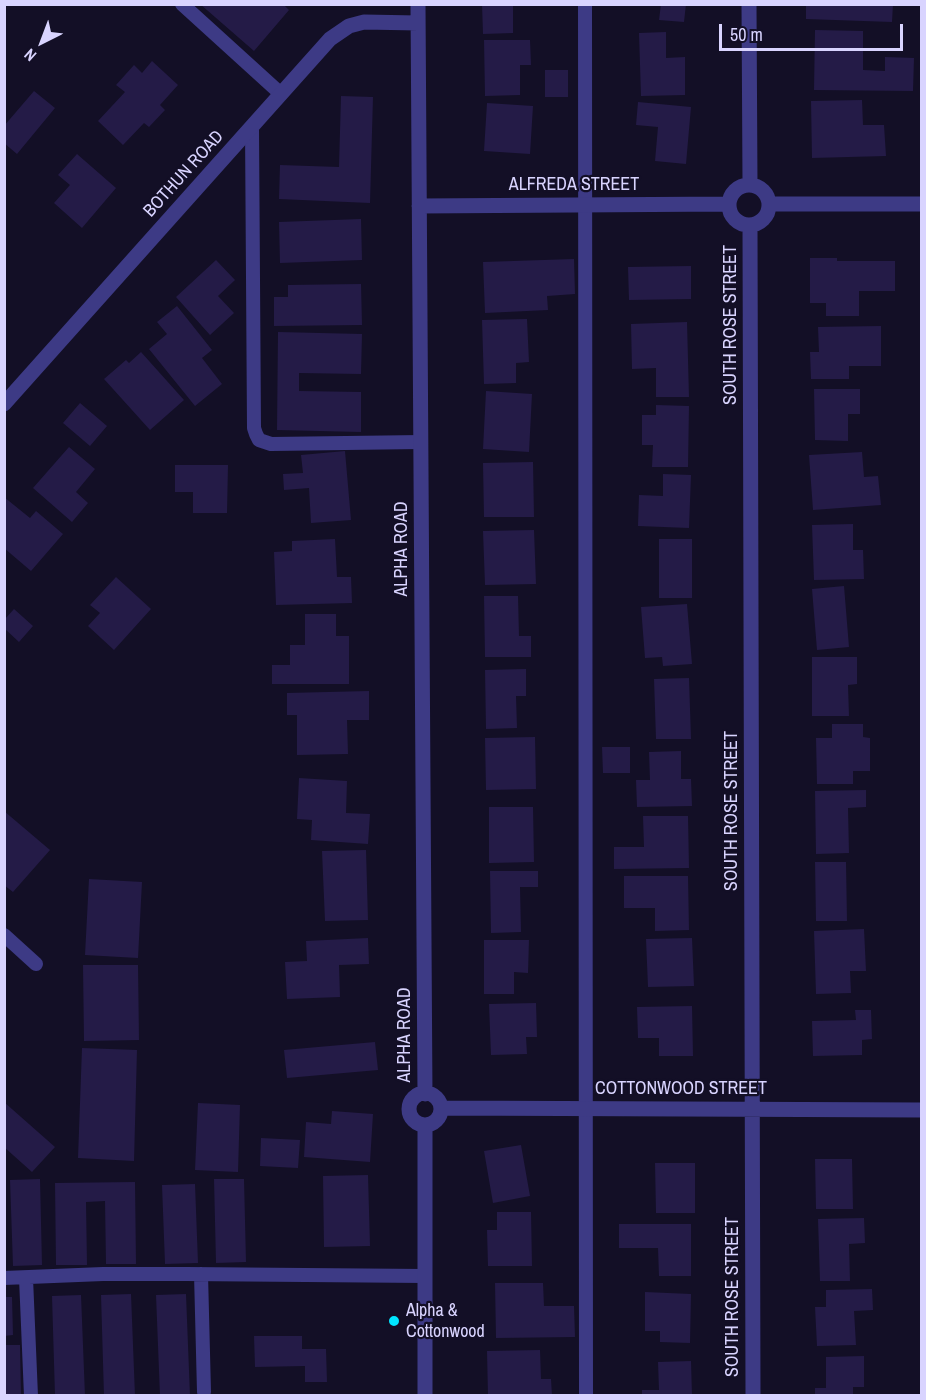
<!DOCTYPE html>
<html>
<head>
<meta charset="utf-8">
<style>
	body { margin:0 }
	#map { position:relative; width:926px; height:1400px; overflow:hidden; background:#130f26; font-family:"Archivo Narrow",sans-serif }
	canvas { display:block }
	.frame { position:absolute; inset:0; border:6px solid #d9d4ff; pointer-events:none }
	.north { position:absolute; left:12px; top:12px; width:60px; height:60px; -webkit-text-stroke:4px #130f26; paint-order:stroke; rotate:222deg; font-size:16px; font-weight:700; line-height:24px; text-align:center; color:#d9d4ff }
	.north::after { content:''; display:block; margin:auto; width:21px; height:27px; background:#d9d4ff; clip-path:polygon(50% 0,100% 100%,50% 72%,0 100%) }
	.scale { position:absolute; left:719px; top:24px; width:184px; height:27px; box-sizing:border-box; border:3px solid #d9d4ff; border-top:0; padding-left:8px; font-size:18px; line-height:21px; white-space:nowrap; color:#d9d4ff; -webkit-text-stroke:4px #130f26; paint-order:stroke }
</style>
</head>
<body>
<div id="map">
<canvas width="926" height="1400"></canvas>
<div class="frame"></div>
<div class="north">N</div>
<div class="scale">50 m</div>
</div>
<script>
const c = document.querySelector('canvas').getContext('2d');
c.lineJoin = 'round';
function fillPath(path, color) { c.fillStyle = color; c.fill(path, 'evenodd'); }
const poly = rows => new Path2D(rows.map(r => 'M' + r).join(''));
function trace(path, color, width, dash) { c.strokeStyle = color; c.lineWidth = width; c.lineCap = dash ? 'butt' : 'round'; c.setLineDash(dash || []); c.stroke(path); }
function drawText(font, color, halo, rows, align = 'center') {
  c.font = font + ' "Archivo Narrow",sans-serif'; c.lineWidth = 4.5; c.setLineDash([]); c.textBaseline = 'middle'; c.strokeStyle = halo; c.fillStyle = color; for (const [text, x, y, turn = 0] of rows) {
    c.save(); c.translate(x, y); c.rotate((+turn || 0) * Math.PI / 180); c.textAlign = isNaN(turn) ? turn : align; if (halo) c.strokeText(text, 0, 0); c.fillText(text, 0, 0); c.restore();
  }
}
fillPath(poly([
	[200,4,283,4,289,10,254,51],
	[482,4,513,4,513,33,483,34],
	[661,4,686,4,684,22,659,20],
	[806,4,893,4,892,22,806,19],
	[815,30,863,31,863,70,885,71,885,57,914,58,913,91,814,90],
	[666,32,666,58,685,57,685,95,641,96,639,33],
	[484,40,530,40,531,65,520,65,520,95,485,96],
	[152,61,178,85,160,105,165,110,149,127,144,123,123,145,98,121,125,92,116,85,134,65,142,73],
	[545,70,568,70,568,97,545,97],
	[34,91,55,108,17,154,4,143,4,126],
	[341,96,373,97,370,203,279,199,280,165,339,167],
	[862,100,863,125,884,125,886,156,812,158,811,101],
	[638,102,691,107,686,164,655,161,658,127,636,125],
	[487,103,533,106,530,154,484,151],
	[77,154,116,188,82,228,54,203,70,185,58,175],
	[361,219,362,260,280,263,279,222],
	[810,258,837,258,837,261,895,261,895,291,859,291,859,316,826,316,826,303,810,303],
	[574,259,575,294,547,296,548,310,485,313,483,262],
	[216,260,235,280,218,296,234,313,210,335,176,297],
	[691,266,691,299,629,300,628,267],
	[361,284,362,325,274,326,274,297,288,297,288,285],
	[177,306,212,350,202,358,222,384,195,406,149,349,167,334,157,322],
	[527,319,529,362,516,363,516,383,484,384,482,320],
	[687,322,689,397,656,397,656,368,632,369,631,324],
	[881,326,881,366,849,366,849,379,811,379,810,352,819,352,818,327],
	[278,332,362,334,361,374,299,373,299,391,361,392,361,432,277,430],
	[141,352,184,400,150,430,104,379,126,360,129,363],
	[814,389,860,389,860,414,848,414,848,441,815,440],
	[486,391,532,394,529,452,483,449],
	[80,403,107,426,90,446,63,423],
	[656,405,689,406,688,467,652,467,653,445,642,445,642,415,656,415],
	[69,447,95,469,76,492,88,503,72,522,33,488],
	[345,451,351,520,311,523,309,488,284,490,283,474,303,473,301,455],
	[862,452,864,477,878,476,881,505,813,510,809,455],
	[533,462,534,517,484,517,483,463],
	[175,465,228,465,227,513,193,513,193,492,175,492],
	[663,474,691,475,689,528,638,526,639,495,663,496],
	[4,497,30,518,36,511,63,534,31,571,4,548],
	[853,524,853,550,863,550,864,579,814,580,812,525],
	[534,530,536,584,485,585,483,531],
	[335,539,337,577,351,577,352,603,276,605,274,552,292,551,292,541],
	[659,539,692,539,692,598,659,598],
	[116,577,151,609,114,650,88,626,100,613,90,605],
	[844,586,849,647,817,650,812,589],
	[484,596,518,596,519,636,531,636,531,657,485,657],
	[687,604,692,664,663,666,662,657,645,658,641,607],
	[14,609,33,626,19,642,5,629,5,619],
	[305,614,336,614,336,636,349,636,349,684,272,684,272,665,290,665,290,645,305,645],
	[812,657,857,657,857,684,848,685,849,716,812,716],
	[526,669,526,696,516,696,517,728,486,729,485,670],
	[689,678,691,739,656,739,654,679],
	[369,691,369,720,347,720,348,754,297,755,297,715,287,715,287,693],
	[832,724,863,724,863,737,870,738,870,771,853,771,853,784,817,784,816,738,832,738],
	[535,737,536,789,486,790,485,738],
	[602,747,630,747,630,773,603,773],
	[681,751,681,779,691,779,692,806,637,807,636,780,650,780,649,752],
	[299,778,347,781,346,813,370,814,368,844,311,840,312,820,297,819],
	[866,790,866,807,848,808,849,853,816,854,815,791],
	[489,807,533,807,534,862,489,863],
	[4,811,50,850,13,892,4,885],
	[643,816,688,816,689,868,614,869,614,847,644,847],
	[366,850,368,920,325,921,322,851],
	[815,862,846,862,847,921,816,921],
	[490,871,538,871,538,887,520,887,521,932,491,933],
	[624,876,688,876,689,930,655,931,655,908,624,908],
	[89,879,142,882,138,958,85,955],
	[864,929,866,971,850,971,851,993,816,994,814,931],
	[368,938,369,964,339,965,340,997,287,999,285,962,307,961,306,941],
	[692,938,694,986,648,987,646,939],
	[484,940,529,940,528,973,514,972,514,994,484,994],
	[83,965,138,965,139,1040,84,1041],
	[536,1003,537,1037,526,1037,527,1054,491,1055,489,1004],
	[692,1006,693,1056,659,1056,659,1038,638,1038,637,1007],
	[855,1010,871,1010,872,1039,862,1040,862,1055,813,1056,812,1021,856,1020],
	[375,1042,378,1070,287,1078,284,1050],
	[82,1048,137,1050,134,1161,78,1158],
	[4,1102,55,1147,32,1172,4,1147],
	[198,1103,240,1105,238,1172,195,1170],
	[332,1111,373,1114,370,1162,304,1157,306,1122,331,1124],
	[261,1138,300,1140,298,1168,260,1166],
	[521,1145,530,1196,493,1203,484,1151],
	[815,1159,852,1159,853,1209,816,1209],
	[655,1163,695,1163,695,1213,656,1213],
	[368,1175,370,1246,324,1247,323,1176],
	[40,1179,42,1265,13,1266,10,1180],
	[214,1179,244,1179,246,1262,216,1263],
	[135,1182,136,1264,106,1264,105,1201,86,1202,87,1265,56,1265,55,1183],
	[195,1184,198,1263,165,1264,162,1185],
	[497,1212,531,1212,532,1266,488,1266,487,1230,497,1230],
	[864,1218,865,1243,849,1244,850,1281,820,1281,818,1219],
	[619,1224,691,1224,691,1276,659,1276,658,1248,619,1248],
	[495,1283,543,1283,544,1306,574,1306,575,1337,496,1338],
	[872,1289,873,1310,854,1311,856,1345,817,1346,815,1307,826,1307,826,1290],
	[645,1292,691,1294,690,1343,660,1342,660,1331,645,1331],
	[131,1294,135,1396,104,1396,101,1295],
	[186,1294,190,1396,160,1396,156,1295],
	[81,1295,85,1396,55,1396,52,1296],
	[4,1297,12,1297,13,1335,4,1336],
	[254,1336,302,1336,302,1349,326,1349,327,1382,305,1382,305,1366,255,1367],
	[4,1345,20,1345,21,1396,4,1396],
	[540,1350,541,1379,551,1379,552,1396,488,1396,487,1351],
	[864,1356,864,1387,853,1387,853,1396,815,1396,815,1388,826,1388,826,1357],
	[691,1361,692,1396,642,1396,642,1390,659,1390,658,1362]
]), '#241b47');
trace(poly([
	[182,4,281,94],
	[585,4,586,1396],
	[252,128,254,428,256,434,259,440,271,444,421,442],
	[4,935,36,964],
	[201,1274,204,1392],
	[4,1278,103,1274,186,1274,425,1276],
	[26,1278,31,1396]
]), '#3d3a85', 14);
trace(poly([
	[418,4,425,1094],
	[749,4,750,184],
	'729 205a20 20 0 1 1 40 0a20 20 0 1 1-40 0Z',
	[770,204,922,204],
	[419,206,729,204],
	[750,226,753,1396],
	[4,404,330,39,349,26,364,22,418,23],
	'409 1109a16 16 0 1 1 32 0a16 16 0 1 1-32 0Z',
	[441,1108,922,1110],
	[425,1125,425,1396]
]), '#3d3a85', 15);
for (const [x, y, r, color] of [
	[394,1321,6,"#00e5ff"]
]) { const dot = new Path2D(); dot.arc(x, y, r, 0, 2 * Math.PI); c.fillStyle = color; c.fill(dot); trace(dot, '#130f26', 2); }
drawText('18px', '#d9d4ff', '#130f26', [
	["BOTHUN ROAD",184,174,-48],
	["ALFREDA STREET",574,185],
	["SOUTH ROSE STREET",731,325,-90],
	["ALPHA ROAD",402,549,-90],
	["SOUTH ROSE STREET",732,811,-90],
	["ALPHA ROAD",405,1035,-90],
	["COTTONWOOD STREET",681,1089],
	["SOUTH ROSE STREET",733,1297,-90]
]);
drawText('18px', '#d9d4ff', '#130f26', [
	["Alpha &",406,1311],
	["Cottonwood",406,1332]
], 'left');
</script>
</body>
</html>
